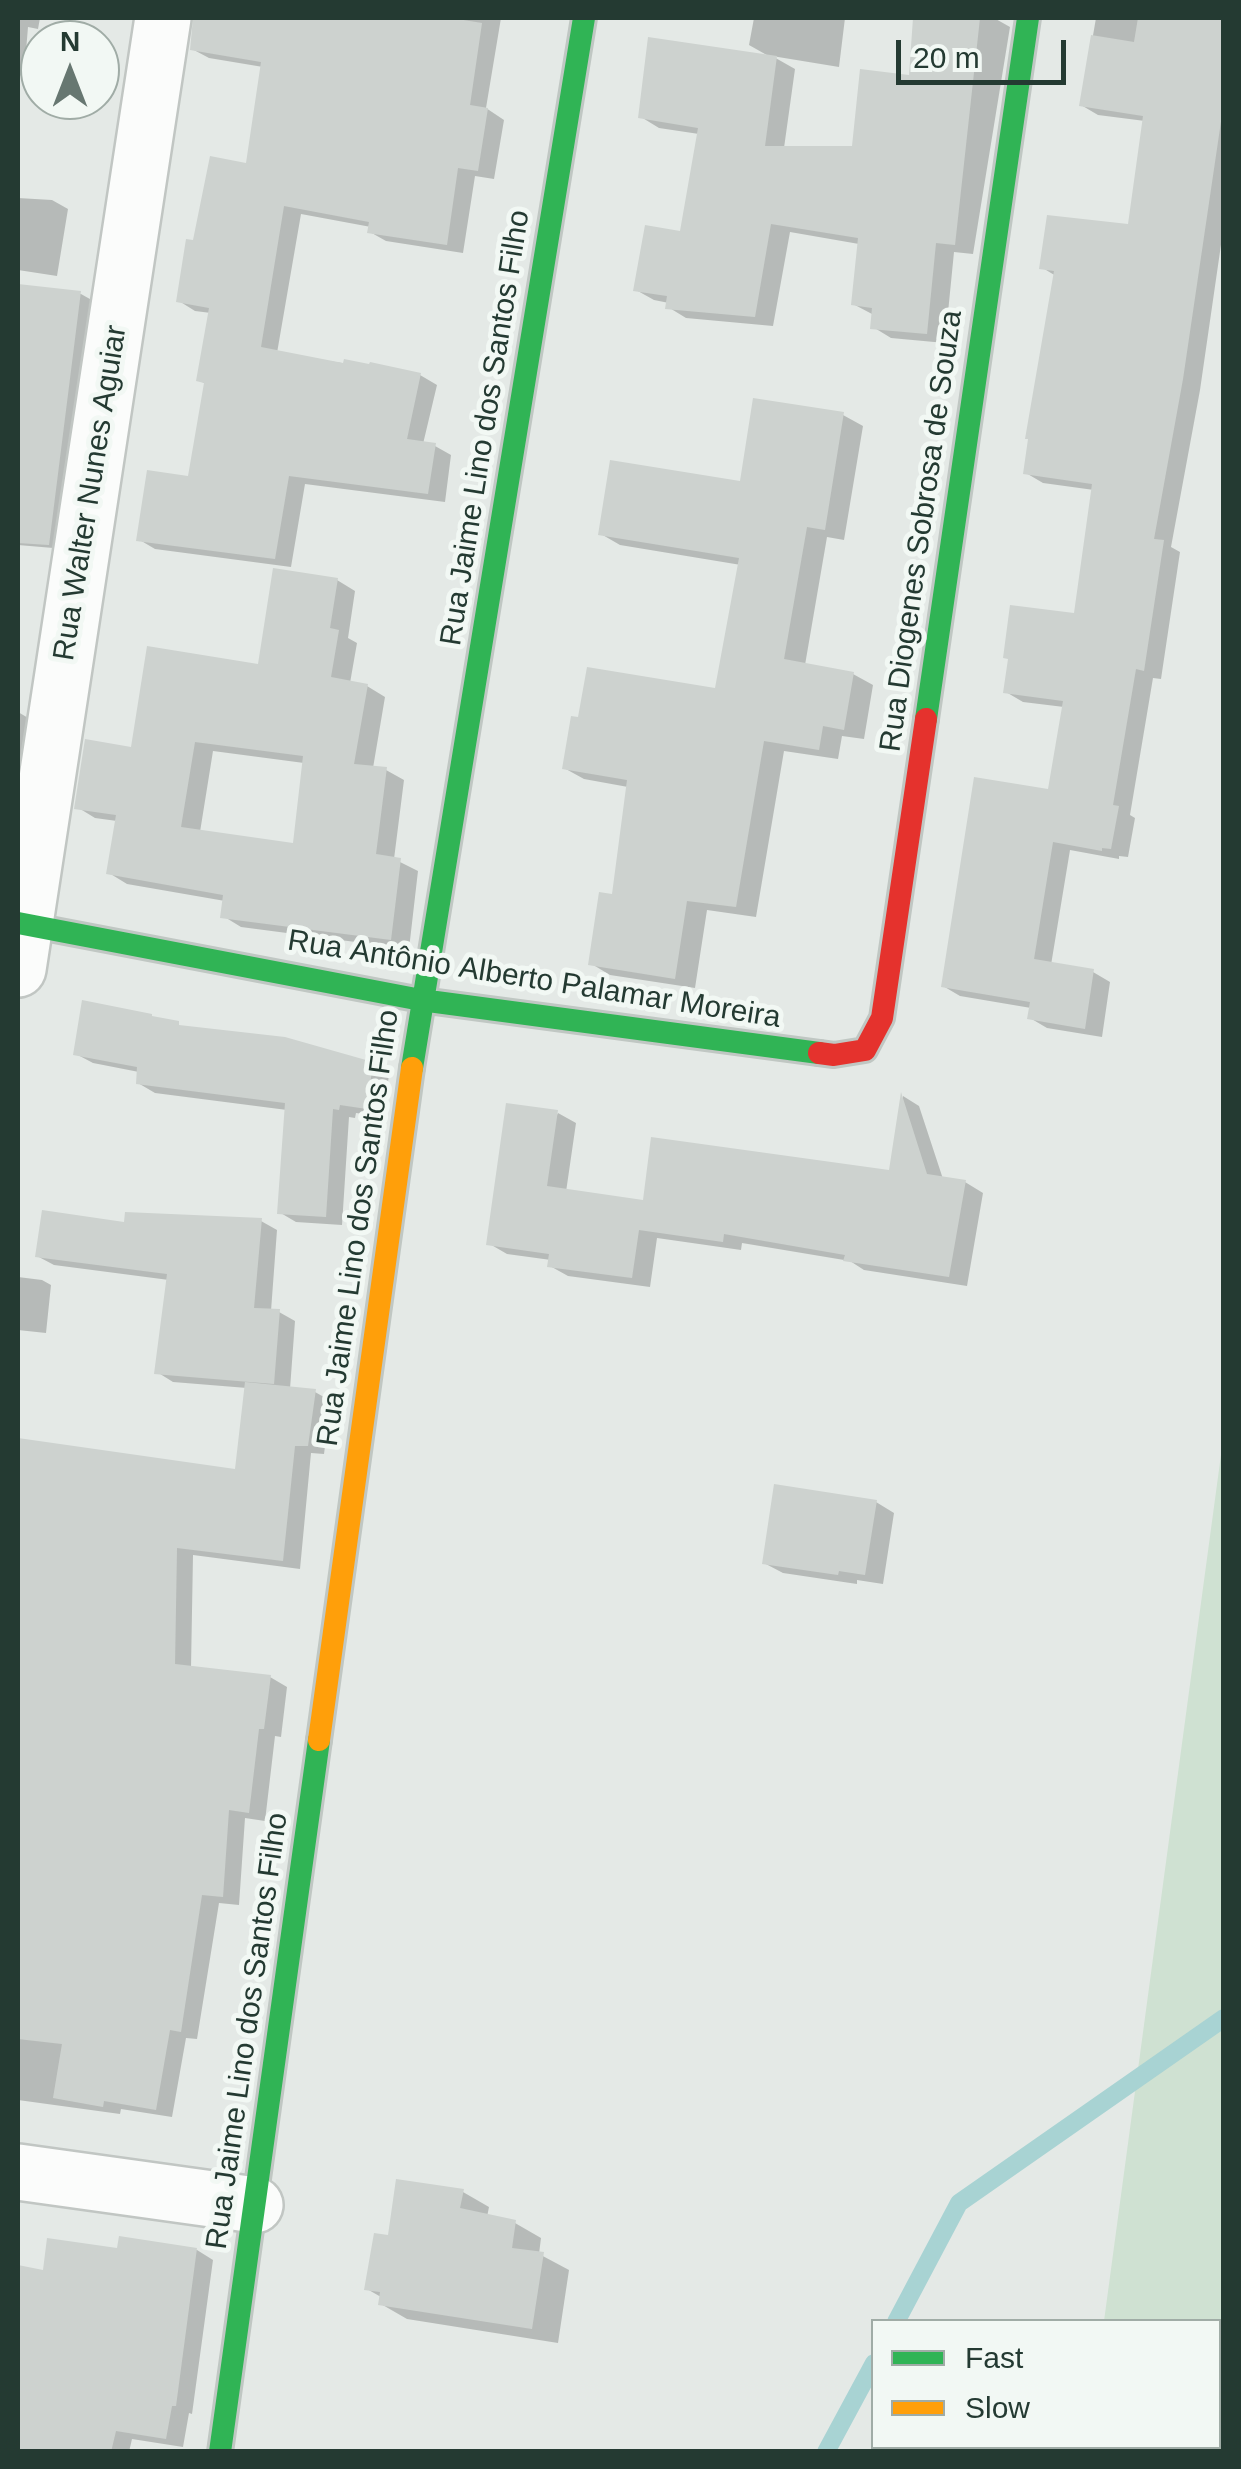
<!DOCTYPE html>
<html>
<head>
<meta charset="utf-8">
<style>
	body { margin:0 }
	#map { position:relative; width:1241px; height:2469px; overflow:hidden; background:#e4e9e6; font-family:Arial,sans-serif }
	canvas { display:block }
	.frame { position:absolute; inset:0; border:20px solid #243a32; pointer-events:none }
	.legend { position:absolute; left:871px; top:2319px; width:350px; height:130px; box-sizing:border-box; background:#f2f8f4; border:2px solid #a0aca6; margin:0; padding:12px 18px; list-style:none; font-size:30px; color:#243a32 }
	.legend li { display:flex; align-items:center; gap:20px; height:50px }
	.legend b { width:50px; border:2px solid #a0aca6 }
	.north { position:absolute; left:20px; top:20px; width:100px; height:100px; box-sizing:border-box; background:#f2f8f4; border:2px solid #a0aca6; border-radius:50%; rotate:0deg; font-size:28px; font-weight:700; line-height:40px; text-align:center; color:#243a32 }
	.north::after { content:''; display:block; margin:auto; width:35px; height:45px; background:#677771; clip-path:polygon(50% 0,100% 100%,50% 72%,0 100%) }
	.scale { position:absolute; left:896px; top:40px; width:170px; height:45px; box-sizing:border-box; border:5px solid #243a32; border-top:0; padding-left:12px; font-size:30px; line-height:35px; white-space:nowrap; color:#243a32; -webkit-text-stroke:8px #f2f8f4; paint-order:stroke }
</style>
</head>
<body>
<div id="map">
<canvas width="1241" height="2469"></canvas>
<div class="frame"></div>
<ul class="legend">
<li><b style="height:12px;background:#30b455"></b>Fast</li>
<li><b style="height:12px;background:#ff9f0a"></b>Slow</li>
</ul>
<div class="north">N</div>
<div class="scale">20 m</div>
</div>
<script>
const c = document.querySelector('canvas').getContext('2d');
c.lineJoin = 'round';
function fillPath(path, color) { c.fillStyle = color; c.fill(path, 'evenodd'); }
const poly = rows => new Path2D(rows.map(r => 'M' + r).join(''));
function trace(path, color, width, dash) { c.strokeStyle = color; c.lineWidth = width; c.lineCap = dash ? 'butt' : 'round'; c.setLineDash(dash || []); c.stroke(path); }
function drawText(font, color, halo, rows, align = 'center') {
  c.font = font + ' Arial,sans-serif'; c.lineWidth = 10; c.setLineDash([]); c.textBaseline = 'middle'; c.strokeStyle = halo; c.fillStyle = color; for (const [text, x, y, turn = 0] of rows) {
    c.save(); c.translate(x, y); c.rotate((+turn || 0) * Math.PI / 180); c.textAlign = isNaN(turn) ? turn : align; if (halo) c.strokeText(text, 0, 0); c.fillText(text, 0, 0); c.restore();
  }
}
fillPath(poly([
	[1223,1440,1223,2451,1086,2451,1087,2446,1218,2446,1218,2322,1104,2321]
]), '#cfe1d2');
fillPath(poly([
	[18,18,40,18,38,29,28,27,24,76,18,75],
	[195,18,501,18,486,108,504,120,494,179,475,176,463,253,386,241,370,232,371,227,301,214,277,353,420,375,437,385,423,444,435,446,451,455,445,502,305,484,291,567,155,549,138,539,190,479,207,385,199,380,211,313,195,311,179,301,195,243,248,166,263,67,209,58,192,49],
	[754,18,845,18,839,67,772,56,795,69,784,148,854,148,911,78,915,18,994,18,1010,27,973,254,954,252,945,343,891,338,873,327,872,314,853,304,859,244,790,232,773,326,686,318,668,307,669,303,654,300,636,290,682,234,699,134,659,128,641,117,772,58,749,45],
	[1096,18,1224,18,1224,224,1200,390,1171,547,1180,552,1161,679,1153,678,1130,815,1135,818,1128,857,1119,856,1119,859,1070,850,1051,965,1093,972,1110,982,1102,1037,1047,1028,1030,1018,1031,1008,960,996,943,986,1050,792,1064,707,1023,702,1006,692,1077,616,1094,490,1043,483,1026,473,1056,276,1041,267,1130,227,1145,121,1098,115,1081,105],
	[18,198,52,200,68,209,57,276,18,270],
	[18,286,81,294,97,303,65,549,18,545],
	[843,415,863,426,844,540,827,537,805,665,853,674,873,685,864,739,842,736,838,759,784,751,756,917,707,910,695,988,610,975,590,963,614,897,628,787,584,779,564,768,717,691,741,565,620,545,601,534,742,484],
	[337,580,355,591,348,638,357,643,350,683,367,686,385,697,373,768,386,770,404,780,394,859,418,871,409,949,241,927,223,916,225,901,127,884,109,873,117,821,95,818,77,807,133,750,260,666],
	[213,751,304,763,295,846,200,832],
	[18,712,35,722,18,792],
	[159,1020,188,1029,372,1065,389,1074,384,1117,356,1113,355,1118,349,1117,342,1225,296,1222,279,1212,287,1110,155,1093,138,1083,139,1072,93,1063,76,1054],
	[903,1096,919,1106,943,1179,965,1182,983,1193,967,1286,864,1270,850,1261,742,1243,741,1250,657,1238,650,1287,568,1276,550,1266,551,1260,507,1254,488,1243,558,1113,576,1123,566,1192,645,1203,891,1173],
	[261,1221,277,1230,271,1311,279,1312,295,1321,290,1389,315,1392,331,1401,324,1454,311,1453,300,1569,193,1555,191,1668,270,1677,287,1687,281,1737,275,1736,265,1821,245,1818,239,1905,219,1903,197,2039,186,2038,172,2117,121,2109,120,2114,18,2100,20,1874,18,1874,18,1441,237,1472,247,1388,173,1382,157,1372,169,1280,54,1265,37,1256,126,1225],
	[18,1277,42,1280,51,1285,46,1333,18,1330],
	[876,1502,894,1513,883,1584,857,1580,857,1584,783,1573,764,1563],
	[463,2192,489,2207,487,2217,515,2223,541,2238,539,2254,569,2270,558,2343,407,2319,381,2304,381,2297,367,2289,390,2237],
	[197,2250,213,2260,192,2414,189,2413,183,2447,132,2439,129,2452,18,2452,18,2420,28,2423,44,2337,18,2332,18,2268,45,2273,119,2251]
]), '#0003');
trace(poly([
	[896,2322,959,2203,1224,2018],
	[826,2452,874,2363]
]), '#a8d3d3', 18);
fillPath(poly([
	[193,18,451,18,482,23,470,105,488,108,478,171,458,168,447,245,367,233,369,222,284,206,261,347,343,363,344,359,369,364,370,362,421,373,407,439,436,443,428,494,289,476,275,559,136,541,147,470,188,476,204,383,196,381,209,308,176,302,186,239,193,240,210,156,246,163,261,62,190,50],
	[913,18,980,18,955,245,936,243,927,334,870,329,872,308,851,305,858,238,771,224,755,317,665,309,667,296,633,291,645,225,680,231,698,128,638,118,648,37,777,56,765,146,852,146,860,69,909,75],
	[1138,18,1224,18,1224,101,1183,379,1154,539,1164,540,1144,671,1136,669,1113,805,1119,806,1111,849,1102,848,1102,851,1053,842,1034,959,1094,969,1085,1029,1027,1019,1030,1002,941,987,974,777,1048,789,1063,701,1003,693,1008,659,1003,658,1010,605,1074,613,1092,484,1023,474,1028,439,1025,439,1054,271,1039,269,1047,215,1128,224,1143,116,1079,106,1091,35,1134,42],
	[18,284,81,291,49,545,18,543],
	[753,398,844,412,825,530,807,527,784,659,854,672,844,730,823,726,819,750,764,741,736,907,687,901,675,979,588,965,599,892,612,894,627,780,562,769,571,716,578,717,587,667,715,688,739,558,598,535,610,460,740,481],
	[273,568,338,578,330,628,339,630,331,677,368,684,354,764,387,767,376,854,401,858,391,940,220,918,223,895,106,874,116,815,74,809,85,739,131,747,147,646,258,664],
	[195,742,303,756,293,843,181,827],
	[82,1000,152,1014,152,1016,179,1021,179,1025,285,1037,373,1062,367,1109,340,1105,339,1110,333,1109,326,1217,277,1214,285,1103,136,1084,137,1067,73,1055],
	[901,1092,927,1174,966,1180,949,1277,843,1261,845,1255,724,1234,723,1242,639,1230,632,1278,547,1267,549,1254,486,1245,506,1103,558,1110,547,1186,643,1200,651,1137,889,1170],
	[42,1210,124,1222,125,1212,262,1218,254,1308,280,1309,274,1384,154,1374,167,1274,35,1257],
	[245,1382,316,1389,308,1446,295,1446,283,1561,177,1548,175,1664,271,1675,264,1729,259,1729,249,1813,229,1810,223,1897,202,1895,181,2032,170,2030,156,2110,104,2101,103,2107,53,2098,62,2044,18,2039,18,1438,235,1469],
	[774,1484,877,1500,865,1575,839,1571,838,1575,762,1564],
	[396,2179,464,2189,460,2208,516,2220,512,2248,544,2252,532,2329,378,2305,380,2292,364,2290,374,2233,388,2235],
	[119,2236,197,2248,176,2406,172,2406,166,2439,116,2431,111,2452,18,2452,18,2265,43,2270,47,2238,117,2248]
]), '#cdd2cf');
const street = poly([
	[18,969,163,18],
	[18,2172,255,2205]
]);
const fast = poly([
	[926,719,1028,18],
	[18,923,421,1000,819,1053],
	[412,1068,584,18],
	[220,2452,319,1740]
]);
const slow = poly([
	[319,1740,412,1068]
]);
const jam = poly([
	[819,1053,834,1055,865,1050,882,1018,926,719]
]);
trace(street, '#c1c6c3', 60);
trace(fast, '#c0c7c3', 28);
trace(slow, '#c0c7c3', 28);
trace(jam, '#c0c7c3', 28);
trace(street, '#fbfcfb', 55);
trace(fast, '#30b455', 22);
trace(slow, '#ff9f0a', 22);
trace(jam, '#e5322d', 22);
drawText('30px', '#243a32', '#f2f8f4', [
	["Rua Jaime Lino dos Santos Filho",486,428,-81],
	["Rua Walter Nunes Aguiar",91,493,-81],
	["Rua Diogenes Sobrosa de Souza",922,531,-82],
	["Rua Antônio Alberto Palamar Moreira",534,980,9],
	["Rua Jaime Lino dos Santos Filho",359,1228,-82],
	["Rua Jaime Lino dos Santos Filho",248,2031,-82]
]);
</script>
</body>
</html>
